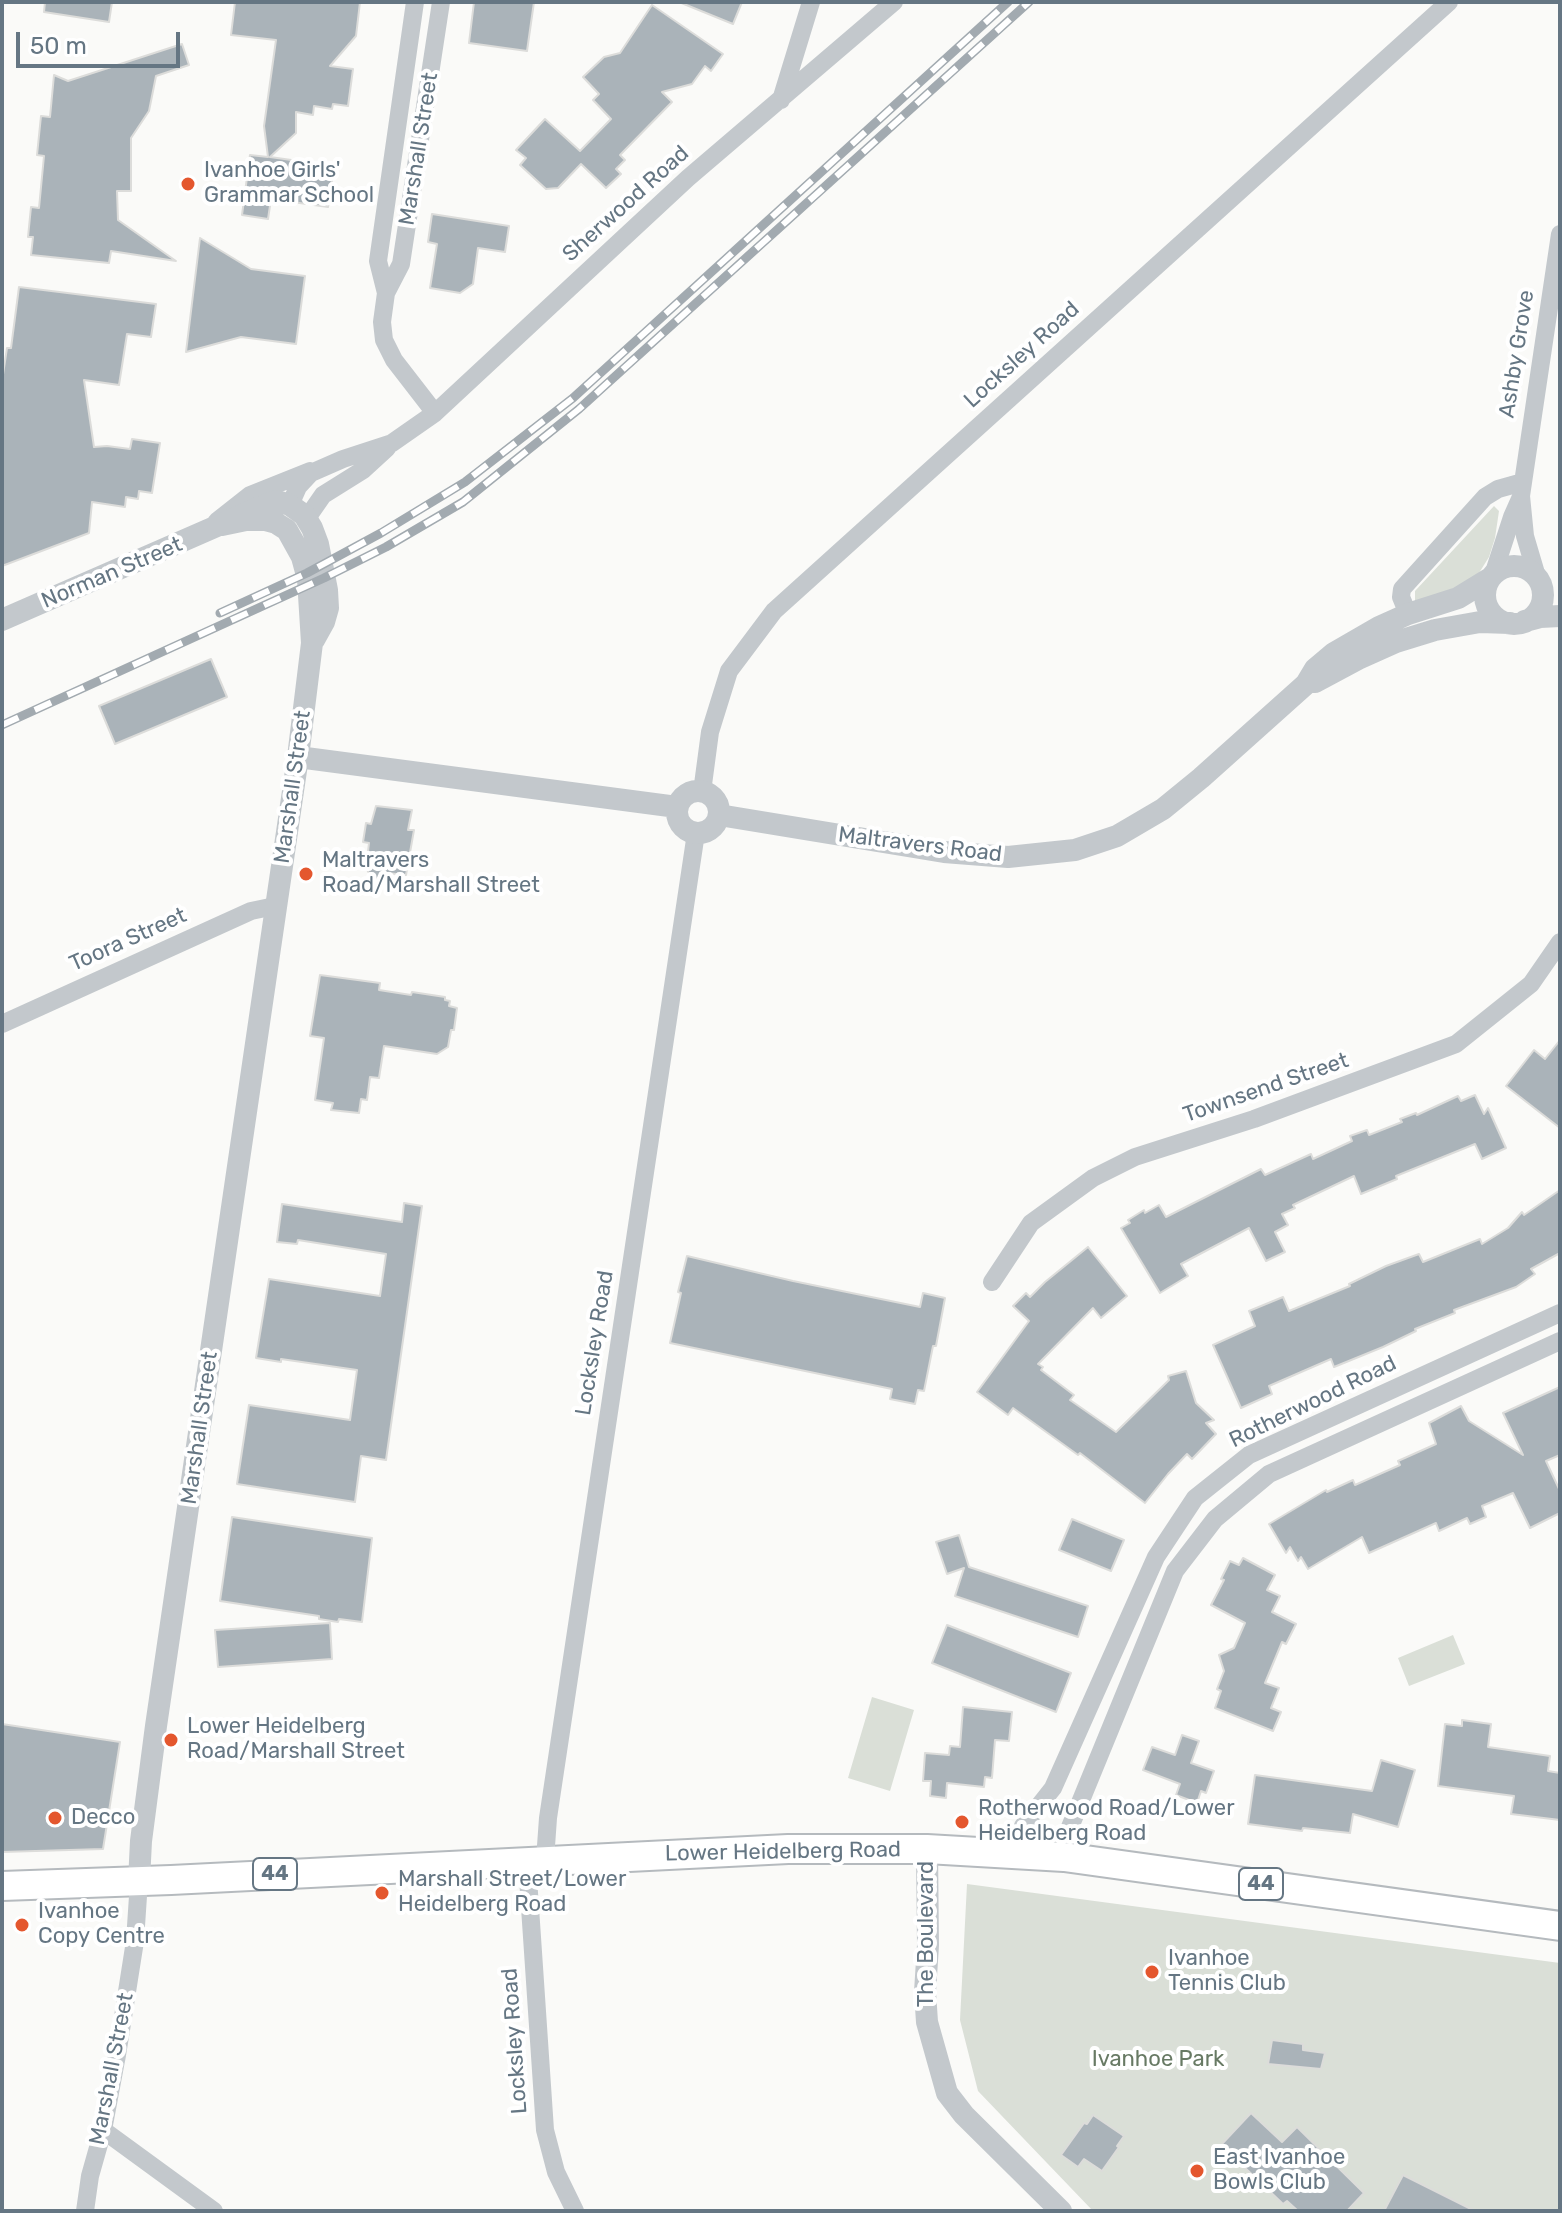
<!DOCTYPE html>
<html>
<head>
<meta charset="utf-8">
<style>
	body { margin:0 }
	#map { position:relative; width:1562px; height:2213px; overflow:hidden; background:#fafaf8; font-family:Rubik,sans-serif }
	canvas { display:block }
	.frame { position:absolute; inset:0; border:4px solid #657683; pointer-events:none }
	.scale { position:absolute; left:16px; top:32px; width:164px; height:36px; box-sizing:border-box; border:4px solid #657683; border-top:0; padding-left:10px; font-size:24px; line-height:28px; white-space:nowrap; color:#657683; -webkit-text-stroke:6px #fff; paint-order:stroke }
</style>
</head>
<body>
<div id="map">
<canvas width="1562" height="2213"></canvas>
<div class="frame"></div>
<div class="scale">50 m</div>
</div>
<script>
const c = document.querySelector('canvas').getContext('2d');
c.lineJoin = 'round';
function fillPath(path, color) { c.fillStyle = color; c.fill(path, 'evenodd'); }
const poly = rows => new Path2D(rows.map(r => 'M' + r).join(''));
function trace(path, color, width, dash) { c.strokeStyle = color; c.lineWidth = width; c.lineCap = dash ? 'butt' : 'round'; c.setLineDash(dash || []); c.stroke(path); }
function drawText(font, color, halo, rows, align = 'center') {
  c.font = font + ' Rubik,sans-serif'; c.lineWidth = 8; c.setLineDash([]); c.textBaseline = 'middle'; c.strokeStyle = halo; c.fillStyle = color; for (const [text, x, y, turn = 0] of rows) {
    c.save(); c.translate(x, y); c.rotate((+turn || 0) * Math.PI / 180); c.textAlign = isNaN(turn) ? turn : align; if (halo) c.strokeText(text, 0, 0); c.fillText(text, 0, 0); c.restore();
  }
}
fillPath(poly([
	[1494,506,1499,511,1495,538,1489,557,1479,573,1465,586,1415,601,1415,591],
	[1453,1635,1465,1664,1409,1686,1398,1658],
	[872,1697,914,1710,890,1791,848,1778],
	[967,1884,1560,1963,1560,2211,1093,2211,978,2091,960,2020]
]), '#dadfd7');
const building = poly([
	[45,2,112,2,109,22,44,12,45,2],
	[235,2,360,2,356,36,330,66,353,69,348,106,333,104,332,109,314,106,313,115,296,112,296,133,270,157,334,166,328,207,271,199,268,219,242,215,250,155,268,157,264,126,276,40,231,35,235,2],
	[474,2,534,2,527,51,469,43,474,2],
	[679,2,742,2,733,24,679,2],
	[652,5,723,54,711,71,705,66,692,84,662,92,672,102,620,155,625,160,616,169,621,174,606,188,581,164,558,188,546,189,520,165,526,158,516,150,545,119,580,151,611,119,593,100,599,94,583,77,604,57,620,53,652,5],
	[182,44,189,65,156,76,149,111,131,138,131,191,117,191,118,220,176,261,111,251,109,263,31,255,33,237,28,237,31,207,39,208,44,156,37,155,41,116,50,117,54,75,68,81,182,44],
	[432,214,509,226,505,252,478,248,473,284,460,293,430,288,437,244,428,242,432,214],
	[200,238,251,269,305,276,296,344,241,337,186,352,200,238],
	[19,287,156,304,151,337,127,334,119,385,84,380,94,447,107,446,130,449,132,439,160,443,152,493,139,491,138,499,126,497,125,507,92,502,89,533,2,566,2,381,7,348,11,348,19,287],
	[211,659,227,697,115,744,99,706,211,659],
	[376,806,412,810,408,830,414,830,406,875,387,873,380,879,372,878,366,868,369,843,363,842,366,823,371,824,376,806],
	[320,975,380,983,379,990,411,995,412,992,445,997,445,1000,450,1001,449,1006,457,1008,454,1030,451,1030,448,1047,437,1054,384,1046,379,1078,370,1077,367,1100,361,1099,359,1113,331,1110,333,1103,315,1100,324,1038,310,1036,320,975],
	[1560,1040,1560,1128,1506,1086,1534,1050,1545,1059,1560,1040],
	[1475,1095,1484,1114,1488,1108,1506,1148,1482,1159,1475,1144,1396,1176,1397,1179,1361,1194,1354,1176,1293,1205,1295,1208,1282,1214,1288,1225,1275,1232,1285,1252,1266,1261,1249,1228,1181,1264,1188,1276,1160,1293,1121,1228,1130,1223,1128,1220,1144,1210,1145,1213,1159,1205,1166,1217,1261,1169,1265,1175,1311,1154,1313,1159,1352,1141,1350,1136,1367,1130,1369,1135,1402,1122,1400,1119,1416,1113,1417,1115,1458,1096,1461,1101,1475,1095],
	[1560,1190,1560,1253,1531,1269,1535,1274,1516,1287,1454,1310,1455,1313,1415,1329,1416,1331,1383,1347,1334,1367,1331,1359,1269,1386,1272,1394,1241,1408,1213,1345,1255,1326,1249,1311,1283,1297,1289,1311,1350,1286,1349,1284,1386,1266,1419,1254,1423,1262,1480,1239,1482,1244,1508,1228,1522,1212,1524,1215,1560,1190],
	[404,1203,422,1206,386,1460,361,1456,355,1502,237,1484,249,1405,350,1420,357,1370,281,1359,281,1362,256,1358,269,1279,380,1296,386,1254,298,1240,297,1244,277,1242,282,1204,402,1222,404,1203],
	[1088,1247,1127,1296,1101,1318,1093,1308,1038,1364,1043,1367,1041,1370,1074,1395,1070,1400,1116,1432,1169,1380,1168,1376,1186,1371,1196,1403,1214,1420,1206,1423,1216,1434,1192,1459,1187,1454,1168,1474,1145,1503,1080,1453,1078,1455,1013,1408,1008,1415,977,1392,1029,1321,1013,1306,1026,1293,1030,1297,1045,1282,1088,1247],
	[687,1256,793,1281,920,1307,923,1293,945,1298,936,1346,933,1346,924,1391,918,1390,915,1404,890,1399,892,1389,670,1343,681,1293,678,1292,687,1256],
	[1560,1387,1560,1455,1546,1461,1560,1491,1560,1513,1530,1528,1513,1493,1482,1506,1486,1517,1470,1524,1467,1518,1439,1531,1436,1523,1369,1553,1362,1537,1308,1569,1301,1557,1298,1561,1290,1547,1286,1553,1269,1524,1326,1490,1327,1492,1353,1480,1355,1485,1400,1465,1398,1461,1436,1444,1429,1423,1461,1406,1469,1421,1523,1455,1503,1413,1560,1387],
	[232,1517,372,1538,362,1622,339,1619,338,1622,319,1619,319,1616,220,1601,232,1517],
	[1072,1519,1124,1540,1111,1571,1059,1550,1072,1519],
	[959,1535,969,1567,1088,1606,1078,1637,955,1596,964,1568,947,1574,936,1542,959,1535],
	[1243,1558,1275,1575,1267,1590,1280,1596,1272,1612,1296,1624,1286,1644,1282,1642,1265,1683,1279,1688,1271,1708,1281,1712,1273,1731,1215,1708,1221,1691,1217,1689,1224,1671,1219,1655,1234,1648,1245,1623,1211,1605,1224,1580,1221,1579,1230,1561,1239,1565,1243,1558],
	[330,1623,332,1659,218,1667,215,1630,330,1623],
	[947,1625,1071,1673,1056,1712,932,1663,947,1625],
	[963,1707,1012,1712,1009,1741,995,1740,992,1778,985,1777,984,1787,947,1783,946,1798,930,1796,931,1781,923,1781,925,1753,949,1755,950,1746,960,1747,963,1707],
	[1462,1720,1491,1724,1488,1747,1550,1756,1548,1771,1560,1773,1560,1820,1511,1814,1514,1796,1438,1786,1445,1724,1462,1726,1462,1720],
	[2,1724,120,1742,103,1849,2,1852,2,1724],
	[1182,1735,1199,1741,1191,1763,1214,1771,1206,1793,1201,1791,1197,1803,1176,1795,1180,1784,1143,1770,1152,1747,1175,1755,1182,1735],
	[1381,1760,1415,1770,1398,1827,1353,1814,1350,1833,1303,1828,1302,1831,1248,1824,1255,1775,1372,1791,1381,1760],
	[1272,2040,1303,2044,1303,2050,1325,2053,1321,2069,1268,2064,1272,2040],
	[1251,2113,1282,2142,1297,2127,1364,2193,1347,2211,1298,2211,1287,2201,1283,2204,1221,2145,1251,2113],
	[1093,2115,1124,2136,1117,2146,1119,2147,1102,2171,1084,2159,1078,2167,1061,2155,1084,2123,1087,2124,1093,2115],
	[1403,2175,1475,2211,1384,2211,1403,2175]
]);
fillPath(building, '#aab3b9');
trace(building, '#dcdcda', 2);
const primary = poly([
	[2,1886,171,1880,788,1849,927,1849,1064,1857,1560,1926]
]);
trace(primary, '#b5babe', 32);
trace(poly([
	[781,100,811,2],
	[386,293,378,261,415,2],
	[435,413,394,360,384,340,382,322,386,293,401,264,441,2],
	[290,505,298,487,311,473,343,459,392,443,435,413,688,178,894,2],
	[307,518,323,495,363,470,387,448],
	[217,521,250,495,310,471],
	[1493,575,1512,517,1520,499],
	[1538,580,1525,536,1521,496,1560,234],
	[1408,614,1401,597,1402,589,1485,497,1498,489,1523,482],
	[702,792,710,732,729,671,774,611,1449,2],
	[2,1024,251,911,275,906],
	[992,1282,1031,1223,1093,1178,1135,1157,1254,1119,1456,1044,1531,984,1560,942],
	[1015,1853,1023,1826,1053,1788,1156,1557,1195,1498,1249,1455,1560,1313],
	[1064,1857,1068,1832,1175,1571,1215,1519,1269,1474,1560,1341],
	[545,1860,548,1818,696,833],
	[527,1863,545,2130,556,2172,575,2211],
	[103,2130,214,2211],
	[85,2211,90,2176,103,2130,117,2055,135,1941,139,1881]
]), '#c3c8cc', 18);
trace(poly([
	'1485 595a29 29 0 1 1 58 0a29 29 0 1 1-58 0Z',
	[2,620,265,505,277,501,290,505,304,515,312,528,318,544,327,590,328,608,324,622,314,640],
	[1525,621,1540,617,1560,616],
	[1315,682,1358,659,1396,642,1435,630,1480,622,1510,623],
	[298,757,677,807],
	'677 812a21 21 0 1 1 42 0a21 21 0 1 1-42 0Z',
	[719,815,944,852,1008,857,1075,850,1117,836,1163,809,1201,778,1306,684,1315,669,1334,653,1379,627,1408,614,1458,598,1489,579],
	[927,1849,928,1945,925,1992,927,2022,947,2093,964,2115,1061,2211],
	[139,1881,141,1841,156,1726,298,757,312,643,308,579,302,557,287,530,276,523,265,520,246,520,222,525]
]), '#c3c8cc', 22);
trace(primary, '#fff', 28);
const rail = poly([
	[220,613,307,573,381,533,465,482,573,398,1008,2],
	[2,725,324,578,386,547,463,502,579,409,1029,2]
]);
trace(rail, '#a2aab0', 9);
trace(rail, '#fff', 6, [18]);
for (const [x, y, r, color] of [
	[188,184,8,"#e4572e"],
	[306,874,8,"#e4572e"],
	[171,1740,8,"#e4572e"],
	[55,1818,8,"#e4572e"],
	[962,1822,8,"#e4572e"],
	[382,1893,8,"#e4572e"],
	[22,1925,8,"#e4572e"],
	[1152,1972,8,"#e4572e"],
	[1197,2171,8,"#e4572e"]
]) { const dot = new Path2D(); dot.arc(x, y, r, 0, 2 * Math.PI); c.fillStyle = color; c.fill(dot); trace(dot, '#fff', 3); }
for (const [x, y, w] of [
	[275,1874,44],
	[1261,1884,44]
]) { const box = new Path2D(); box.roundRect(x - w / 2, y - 16, w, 32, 6); c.fillStyle = '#fff'; c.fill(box); trace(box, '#657683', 2); }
drawText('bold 20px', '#657683', null, [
	["44",275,1874],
	["44",1261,1884]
]);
drawText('22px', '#657683', '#fff', [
	["Marshall Street",419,149,-81],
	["Sherwood Road",626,204,-42],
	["Ashby Grove",1517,354,-81],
	["Locksley Road",1022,355,-42],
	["Norman Street",112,573,-23],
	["Marshall Street",293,787,-82],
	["Maltravers Road",920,845,7],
	["Toora Street",128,940,-24],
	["Townsend Street",1266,1088,-19],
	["Locksley Road",595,1343,-81],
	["Rotherwood Road",1313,1402,-26],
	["Marshall Street",200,1428,-82],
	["Lower Heidelberg Road",783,1852,-1],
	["The Boulevard",927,1934,-90],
	["Locksley Road",515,2041,-94],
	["Marshall Street",112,2069,-79]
]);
drawText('22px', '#657683', '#fff', [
	["Ivanhoe Girls'",204,171],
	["Grammar School",204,196],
	["Maltravers",322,861],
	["Road/Marshall Street",322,886],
	["Lower Heidelberg",187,1727],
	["Road/Marshall Street",187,1752],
	["Rotherwood Road/Lower",978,1809],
	["Heidelberg Road",978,1834],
	["Decco",71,1818],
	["Marshall Street/Lower",398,1880],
	["Heidelberg Road",398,1905],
	["Ivanhoe",38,1912],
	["Copy Centre",38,1937],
	["Ivanhoe",1168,1959],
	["Tennis Club",1168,1984],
	["East Ivanhoe",1213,2158],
	["Bowls Club",1213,2183]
], 'left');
drawText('22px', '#687a64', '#fff', [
	["Ivanhoe Park",1158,2060]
]);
</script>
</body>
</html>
